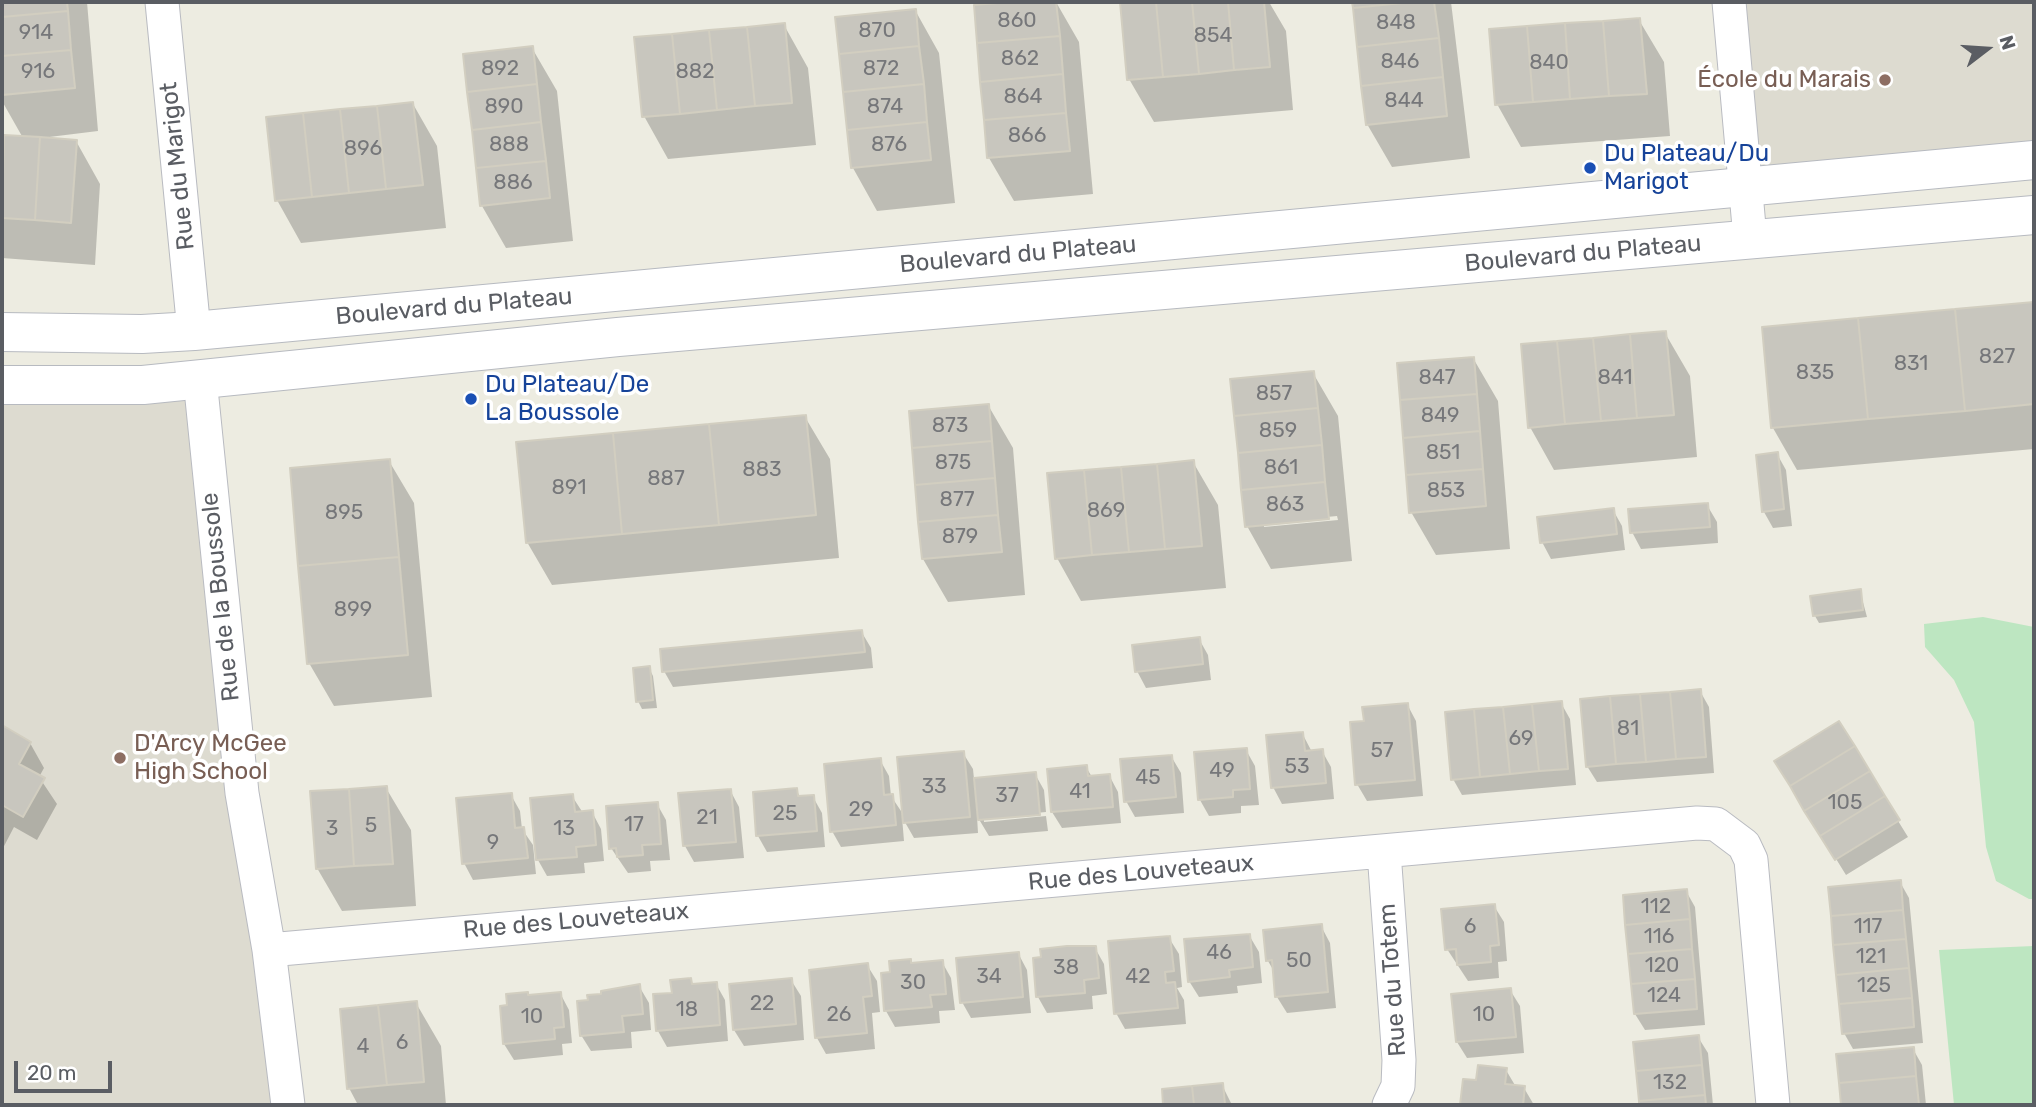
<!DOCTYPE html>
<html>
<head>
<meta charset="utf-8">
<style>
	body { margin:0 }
	#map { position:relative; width:2036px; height:1107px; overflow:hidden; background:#edece1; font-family:Rubik,sans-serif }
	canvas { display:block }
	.frame { position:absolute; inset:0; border:4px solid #5a5d63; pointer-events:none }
	.north { position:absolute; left:1952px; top:14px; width:70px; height:70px; -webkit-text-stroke:5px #fff; paint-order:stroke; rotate:73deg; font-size:19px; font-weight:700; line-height:28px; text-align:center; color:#5a5d63 }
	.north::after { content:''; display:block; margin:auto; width:24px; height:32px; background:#5a5d63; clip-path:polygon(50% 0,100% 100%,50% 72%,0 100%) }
	.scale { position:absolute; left:14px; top:1061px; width:98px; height:32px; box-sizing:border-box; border:4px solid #5a5d63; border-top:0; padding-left:9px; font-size:21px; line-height:24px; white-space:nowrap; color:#5a5d63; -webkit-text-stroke:5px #fff; paint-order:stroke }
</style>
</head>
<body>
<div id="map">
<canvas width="2036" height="1107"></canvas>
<div class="frame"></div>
<div class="north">N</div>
<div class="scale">20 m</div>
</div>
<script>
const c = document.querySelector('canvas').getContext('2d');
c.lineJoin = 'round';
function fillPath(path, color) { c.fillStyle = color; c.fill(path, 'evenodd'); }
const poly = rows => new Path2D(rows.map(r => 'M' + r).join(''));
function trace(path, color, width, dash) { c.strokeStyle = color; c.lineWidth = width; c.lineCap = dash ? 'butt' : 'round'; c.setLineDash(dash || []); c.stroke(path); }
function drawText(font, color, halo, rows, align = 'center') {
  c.font = font + ' Rubik,sans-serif'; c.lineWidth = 7; c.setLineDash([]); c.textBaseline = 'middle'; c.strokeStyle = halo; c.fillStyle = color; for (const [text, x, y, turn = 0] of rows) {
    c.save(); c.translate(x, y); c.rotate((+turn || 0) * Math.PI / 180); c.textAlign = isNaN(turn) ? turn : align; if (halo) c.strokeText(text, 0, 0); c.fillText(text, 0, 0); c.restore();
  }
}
fillPath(poly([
	[1729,2,2034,2,2034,160,1746,186],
	[200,379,288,1105,2,1105,2,385]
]), '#dddbd0');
fillPath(poly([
	[1983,617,2034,627,2034,899,2029,899,1996,881,1986,847,1974,722,1954,680,1925,647,1924,624],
	[2034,946,2034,1105,1954,1105,1939,950]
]), '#bde6c1');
fillPath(poly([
	[2,2,87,2,98,131,33,139,76,141,100,184,95,265,2,258,2,136,23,138,2,101],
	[1030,2,1056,2,1079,42,1093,194,1014,201,989,158,976,6],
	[1122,2,1269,2,1286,31,1293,110,1154,122,1129,79],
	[1354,2,1451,2,1470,158,1392,167,1367,124],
	[915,10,939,53,955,203,877,211,853,168,837,18],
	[1639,20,1664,62,1670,136,1521,147,1497,104],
	[784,25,808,68,816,145,668,159,644,116],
	[532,48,557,91,573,241,506,248,482,206],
	[413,104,437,146,446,228,301,243,277,200],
	[2034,304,2034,449,1797,470,1773,428,1763,328],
	[1665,333,1690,376,1697,457,1554,470,1530,427],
	[1473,358,1498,401,1510,549,1436,555,1411,512],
	[1313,373,1338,416,1352,561,1271,569,1247,526],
	[1337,516,1338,520,1264,527,1264,523],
	[988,405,1013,448,1025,595,948,602,923,559],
	[805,417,830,459,839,558,552,585,527,542],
	[1777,454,1786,470,1792,526,1773,528,1764,512],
	[389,461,414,503,432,697,334,706,309,663],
	[1193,462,1218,505,1226,588,1081,601,1057,558],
	[1707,505,1717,522,1718,543,1641,549,1632,532],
	[1613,510,1622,526,1625,550,1551,559,1542,542],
	[1860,591,1867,617,1819,623,1815,616],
	[861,631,871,648,873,668,673,687,664,671],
	[1199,639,1208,655,1211,680,1146,688,1137,671],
	[649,668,653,676,657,708,642,709,638,701],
	[1700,691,1709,707,1714,773,1597,782,1587,766],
	[1561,703,1570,719,1576,785,1462,795,1453,779],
	[1407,704,1416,721,1423,796,1367,801,1357,784,1366,723],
	[1838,724,1908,837,1846,875,1786,778],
	[2,727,30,743,44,768,39,777,57,804,37,840,14,827,2,850],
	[1302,733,1312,752,1322,751,1331,767,1334,799,1282,804,1273,787],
	[1246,750,1255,766,1259,805,1241,806,1241,813,1209,816,1200,800],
	[963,753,973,769,974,779,1035,774,1044,790,1046,812,984,818,984,822,1046,816,1048,831,989,836,977,816,978,833,914,838,902,817,904,841,841,847,832,831,880,760,889,776,891,796,905,817],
	[1171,756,1181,773,1184,813,1135,817,1126,801],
	[1086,767,1092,777,1109,775,1118,792,1121,823,1062,828,1052,812,1049,771],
	[386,788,411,830,416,906,342,911,317,868],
	[730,790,739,807,744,858,694,862,685,846],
	[796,790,801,798,813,797,822,813,825,847,767,852,758,836,754,794],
	[511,795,520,811,522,829,533,845,536,874,473,880,464,863],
	[572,796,583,813,592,812,601,829,604,861,584,863,585,873,547,876,538,860],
	[657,804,666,820,670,860,650,861,651,871,628,873,611,848],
	[1900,882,1909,898,1923,1043,1853,1049,1844,1033],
	[1686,891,1695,907,1705,1025,1645,1030,1635,1014],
	[1494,906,1504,922,1507,961,1498,962,1499,978,1468,981,1447,949],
	[1321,926,1330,943,1336,1008,1287,1013,1277,997,1275,973,1268,961],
	[1249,935,1259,952,1262,983,1237,986,1238,993,1199,997,1189,981],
	[1169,938,1179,954,1182,987,1177,988,1184,1000,1186,1024,1125,1029,1116,1013],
	[1095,948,1104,964,1107,994,1092,996,1093,1009,1047,1013,1038,997,1035,960],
	[1018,953,1027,970,1031,1013,971,1018,962,1002],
	[910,961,912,965,942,962,951,978,955,1010,939,1011,940,1023,895,1027,886,1011],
	[867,965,877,981,880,1012,872,1013,875,1049,826,1054,817,1038],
	[690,980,694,986,716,984,725,1000,728,1041,667,1047,658,1031,674,994],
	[791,980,801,996,804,1040,744,1046,734,1030],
	[639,986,649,1003,651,1030,631,1032,632,1048,591,1051,581,1035],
	[1510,990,1520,1006,1524,1053,1467,1058,1457,1042],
	[560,993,569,1010,572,1043,562,1044,563,1055,514,1060,504,1044,507,996],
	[416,1003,441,1046,446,1105,358,1105,349,1088],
	[1698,1037,1708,1053,1713,1105,1641,1105,1635,1043],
	[1913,1049,1922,1065,1926,1105,1843,1105,1838,1056],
	[1506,1070,1516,1087,1524,1088,1534,1105,1462,1105,1464,1081,1478,1082],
	[1222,1085,1232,1105,1165,1105,1164,1090]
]), '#0003');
const building = poly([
	[2,2,67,2,68,11,2,17,2,2],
	[1009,2,1056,2,1060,36,977,43,974,5,1009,2],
	[1120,2,1156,2,1163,77,1127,80,1120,2],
	[1156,2,1192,2,1199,74,1163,77,1156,2],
	[1192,2,1228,2,1234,70,1199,74,1192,2],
	[1228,2,1264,2,1270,67,1234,70,1228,2],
	[1352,2,1412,2,1353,8,1352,2],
	[1412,2,1434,2,1439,38,1357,47,1353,8,1412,2],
	[916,9,919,46,839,54,835,17,916,9],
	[68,11,71,50,2,56,2,17,68,11],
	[1640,18,1647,94,1609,96,1603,21,1640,18],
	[1603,21,1609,96,1570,99,1565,23,1603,21],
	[785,23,792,103,755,106,747,27,785,23],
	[1565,23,1570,99,1533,102,1527,26,1565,23],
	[1527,26,1533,102,1495,105,1489,29,1527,26],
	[747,27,755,106,717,110,709,30,747,27],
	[709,30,717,110,680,114,672,34,709,30],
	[672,34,680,114,642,117,634,37,672,34],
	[1060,36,1063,74,980,82,977,43,1060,36],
	[1439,38,1443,77,1361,86,1357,47,1439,38],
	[533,46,537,84,467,92,463,54,533,46],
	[919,46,924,84,843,92,839,54,919,46],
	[71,50,75,88,2,95,2,56,71,50],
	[1063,74,1066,113,984,120,980,82,1063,74],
	[1443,77,1447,116,1366,125,1361,86,1443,77],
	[537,84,541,122,472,130,467,92,537,84],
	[924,84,927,122,847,130,843,92,924,84],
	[413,102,423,185,386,189,377,106,413,102],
	[377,106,386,189,349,193,340,109,377,106],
	[340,109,349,193,312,197,303,113,340,109],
	[303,113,312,197,275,201,266,117,303,113],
	[1066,113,1070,151,987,158,984,120,1066,113],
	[541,122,546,161,476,168,472,130,541,122],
	[927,122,931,160,851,168,847,130,927,122],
	[4,135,40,137,35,220,2,218,4,135],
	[40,137,77,140,71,223,35,220,40,137],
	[546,161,550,198,480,206,476,168,546,161],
	[2034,302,2034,404,1965,411,1955,309,2034,302],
	[1955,309,1965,411,1868,419,1858,318,1955,309],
	[1858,318,1868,419,1771,428,1762,327,1858,318],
	[1666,331,1674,415,1637,418,1630,334,1666,331],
	[1630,334,1637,418,1601,421,1593,338,1630,334],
	[1593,338,1601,421,1565,424,1557,341,1593,338],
	[1557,341,1565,424,1528,428,1521,344,1557,341],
	[1474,357,1477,394,1400,400,1397,363,1474,357],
	[1314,371,1318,408,1234,416,1230,379,1314,371],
	[1477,394,1480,431,1403,438,1400,400,1477,394],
	[989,404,992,441,912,448,909,411,989,404],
	[1318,408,1322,445,1238,453,1234,416,1318,408],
	[806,415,816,515,719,525,709,424,806,415],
	[709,424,719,525,622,534,613,433,709,424],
	[1480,431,1483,469,1406,475,1403,438,1480,431],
	[613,433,622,534,526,543,516,442,613,433],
	[992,441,995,478,915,485,912,448,992,441],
	[1322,445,1325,482,1241,490,1238,453,1322,445],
	[1778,452,1784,509,1762,512,1756,455,1778,452],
	[390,459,399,557,298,566,290,468,390,459],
	[1194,460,1202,546,1165,549,1157,464,1194,460],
	[1157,464,1165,549,1129,552,1121,467,1157,464],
	[1121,467,1129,552,1092,555,1084,470,1121,467],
	[1483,469,1486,506,1409,513,1406,475,1483,469],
	[1084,470,1092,555,1055,559,1047,473,1084,470],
	[995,478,998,515,918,522,915,485,995,478],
	[1325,482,1329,519,1245,527,1241,490,1325,482],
	[1708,503,1710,527,1630,533,1628,509,1708,503],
	[1614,508,1617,534,1540,543,1537,517,1614,508],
	[998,515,1002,552,922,559,918,522,998,515],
	[399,557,408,655,307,664,298,566,399,557],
	[1861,589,1863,610,1813,616,1810,596,1861,589],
	[862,630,865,652,662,672,660,649,862,630],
	[1200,637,1203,664,1135,672,1132,645,1200,637],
	[650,666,653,700,636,702,633,668,650,666],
	[1701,689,1706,757,1676,759,1670,692,1701,689],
	[1670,692,1676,759,1646,762,1640,694,1670,692],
	[1640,694,1646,762,1616,764,1610,696,1640,694],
	[1610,696,1616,764,1586,767,1580,699,1610,696],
	[1562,701,1568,769,1539,771,1532,704,1562,701],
	[1408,703,1415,780,1355,785,1350,722,1364,721,1362,707,1408,703],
	[1532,704,1539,771,1510,774,1503,707,1532,704],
	[1503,707,1510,774,1480,777,1474,709,1503,707],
	[1474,709,1480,777,1451,780,1445,712,1474,709],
	[1839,721,1855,746,1790,786,1774,761,1839,721],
	[2,725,31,742,19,764,45,778,23,817,2,805,2,725],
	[1303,732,1305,751,1323,749,1326,783,1271,788,1266,735,1303,732],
	[1855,746,1870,771,1804,811,1790,786,1855,746],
	[1247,748,1250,789,1233,790,1233,797,1198,800,1194,752,1247,748],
	[964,751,970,817,903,823,897,757,964,751],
	[1172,755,1176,797,1124,802,1120,759,1172,755],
	[881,758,884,795,893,794,896,825,830,832,824,764,881,758],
	[1087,765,1088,776,1110,774,1113,807,1051,812,1047,769,1087,765],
	[1870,771,1885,796,1820,836,1804,811,1870,771],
	[1036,772,1040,815,978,820,974,778,1036,772],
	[387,786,393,864,354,866,349,789,387,786],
	[797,788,798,796,814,795,817,831,756,836,753,792,797,788],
	[349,789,354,866,316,869,310,791,349,789],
	[731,789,736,842,683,846,678,793,731,789],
	[512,793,515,828,524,827,528,858,462,864,456,798,512,793],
	[573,794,575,812,593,810,596,845,576,847,577,857,536,860,530,798,573,794],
	[1885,796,1900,820,1835,860,1820,836,1885,796],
	[658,802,661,844,642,845,643,855,617,857,616,848,609,849,606,806,658,802],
	[1901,880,1903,910,1831,916,1828,887,1901,880],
	[1687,889,1690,919,1625,925,1623,895,1687,889],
	[1495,904,1499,945,1490,946,1491,962,1457,965,1456,949,1445,950,1441,909,1495,904],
	[1903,910,1906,939,1833,945,1831,916,1903,910],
	[1690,919,1692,949,1628,954,1625,925,1690,919],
	[1322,924,1328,992,1275,997,1272,960,1266,961,1263,930,1322,924],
	[1250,934,1253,967,1229,970,1230,977,1188,982,1184,939,1250,934],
	[1170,936,1174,971,1165,972,1166,983,1175,982,1178,1008,1114,1014,1108,941,1170,936],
	[1906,939,1909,968,1836,975,1833,945,1906,939],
	[1067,946,1096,946,1099,978,1084,980,1085,993,1036,997,1033,958,1041,957,1040,949,1067,946],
	[1692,949,1695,979,1631,984,1628,954,1692,949],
	[1019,952,1023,997,960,1003,956,958,1019,952],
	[911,959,911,963,943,960,946,994,930,995,932,1007,884,1011,881,973,890,972,889,961,911,959],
	[868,963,872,996,863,997,867,1033,815,1038,809,970,868,963],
	[1909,968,1912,998,1839,1004,1836,975,1909,968],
	[691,978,692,984,717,982,720,1025,656,1031,653,994,672,993,670,980,691,978],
	[792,978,796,1024,733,1030,729,984,792,978],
	[1695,979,1697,1009,1634,1014,1631,984,1695,979],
	[640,984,643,1014,622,1016,624,1032,580,1036,577,1001,588,1000,587,995,601,994,601,991,640,984],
	[1511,988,1516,1037,1456,1042,1451,994,1511,988],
	[528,992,528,995,561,992,564,1027,554,1028,555,1039,503,1044,500,1006,507,1005,506,994,528,992],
	[1912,998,1914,1027,1842,1034,1839,1004,1912,998],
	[417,1001,424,1082,387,1085,378,1005,417,1001],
	[378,1005,387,1085,347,1089,340,1009,378,1005],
	[1699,1035,1702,1065,1636,1071,1633,1042,1699,1035],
	[1914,1047,1916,1076,1839,1083,1836,1054,1914,1047],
	[1478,1065,1507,1068,1505,1084,1525,1086,1523,1105,1460,1105,1463,1079,1476,1080,1478,1065],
	[1702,1065,1705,1095,1639,1101,1636,1071,1702,1065],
	[1916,1076,1919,1105,1841,1105,1839,1083,1916,1076],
	[1223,1083,1225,1105,1194,1105,1192,1086,1223,1083],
	[1192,1086,1194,1105,1163,1105,1162,1089,1192,1086],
	[1705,1095,1706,1105,1639,1105,1639,1101,1705,1095]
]);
fillPath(building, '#c8c6be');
trace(building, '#d2cec0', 2);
const minor = poly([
	[162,2,194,331],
	[1729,2,1750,238],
	[200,379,242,793,269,950,288,1105],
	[1384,852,1399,1060,1398,1086,1389,1105],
	[269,950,1697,823,1716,824,1744,845,1751,860,1773,1105]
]);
const secondary = poly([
	[2,332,142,334,194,331,2034,160],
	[2,385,143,385,618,337,2034,215]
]);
trace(minor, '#b9bbc1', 35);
trace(secondary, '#b7bac0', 40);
trace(minor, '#fff', 33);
trace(secondary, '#fff', 38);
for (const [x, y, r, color] of [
	[1885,80,7,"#8d6e63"],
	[1590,168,7,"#1a4fb4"],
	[471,399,7,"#1a4fb4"],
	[120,758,7,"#8d6e63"]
]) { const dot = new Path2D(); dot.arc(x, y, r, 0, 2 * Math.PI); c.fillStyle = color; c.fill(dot); trace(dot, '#fff', 2.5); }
drawText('21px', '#76777a', null, [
	["860",1017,21],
	["848",1396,23],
	["870",877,31],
	["914",36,33],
	["854",1213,36],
	["862",1020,59],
	["846",1400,62],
	["840",1549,63],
	["892",500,69],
	["872",881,69],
	["916",38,72],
	["882",695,72],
	["864",1023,97],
	["844",1404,101],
	["890",504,107],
	["874",885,107],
	["866",1027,136],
	["888",509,145],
	["876",889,145],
	["896",363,149],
	["886",513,183],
	["827",1997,357],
	["831",1911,364],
	["835",1815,373],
	["847",1437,378],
	["841",1615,378],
	["857",1274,394],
	["849",1440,416],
	["873",950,426],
	["859",1278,431],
	["851",1443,453],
	["875",953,463],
	["861",1281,468],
	["883",762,470],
	["887",666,479],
	["891",569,488],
	["853",1446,491],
	["877",957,500],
	["863",1285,505],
	["869",1106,511],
	["895",344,513],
	["879",960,537],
	["899",353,610],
	["81",1628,729],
	["69",1521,739],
	["57",1382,751],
	["53",1297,767],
	["49",1222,771],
	["45",1148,778],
	["33",934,787],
	["41",1080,792],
	["37",1007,796],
	["105",1845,803],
	["29",861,810],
	["25",785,814],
	["21",707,818],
	["17",634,825],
	["5",371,826],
	["3",332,829],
	["13",564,829],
	["9",493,843],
	["112",1656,907],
	["6",1470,927],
	["117",1868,927],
	["116",1659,937],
	["46",1219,953],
	["121",1871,957],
	["50",1299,961],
	["120",1662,966],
	["38",1066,968],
	["34",989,977],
	["42",1138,977],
	["30",913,983],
	["125",1874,986],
	["124",1664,996],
	["22",762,1004],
	["18",687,1010],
	["26",839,1015],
	["10",1484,1015],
	["10",532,1017],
	["6",402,1043],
	["4",363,1047],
	["132",1670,1083]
]);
drawText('24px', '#785e54', '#fff', [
	["École du Marais",1871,80],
	["D'Arcy McGee",134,744,"left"],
	["High School",134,772,"left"]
], 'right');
drawText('24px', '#164399', '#fff', [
	["Du Plateau/Du",1604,154],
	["Marigot",1604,182],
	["Du Plateau/De",485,385],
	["La Boussole",485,413]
], 'left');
drawText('24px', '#5a5d63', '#fff', [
	["Rue du Marigot",178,166,-96],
	["Boulevard du Plateau",1583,254,-5],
	["Boulevard du Plateau",1018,255,-5],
	["Boulevard du Plateau",454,307,-5],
	["Rue de la Boussole",221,597,-96],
	["Rue des Louveteaux",1141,873,-5],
	["Rue des Louveteaux",576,921,-5],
	["Rue du Totem",1393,980,-94]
]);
</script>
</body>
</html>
